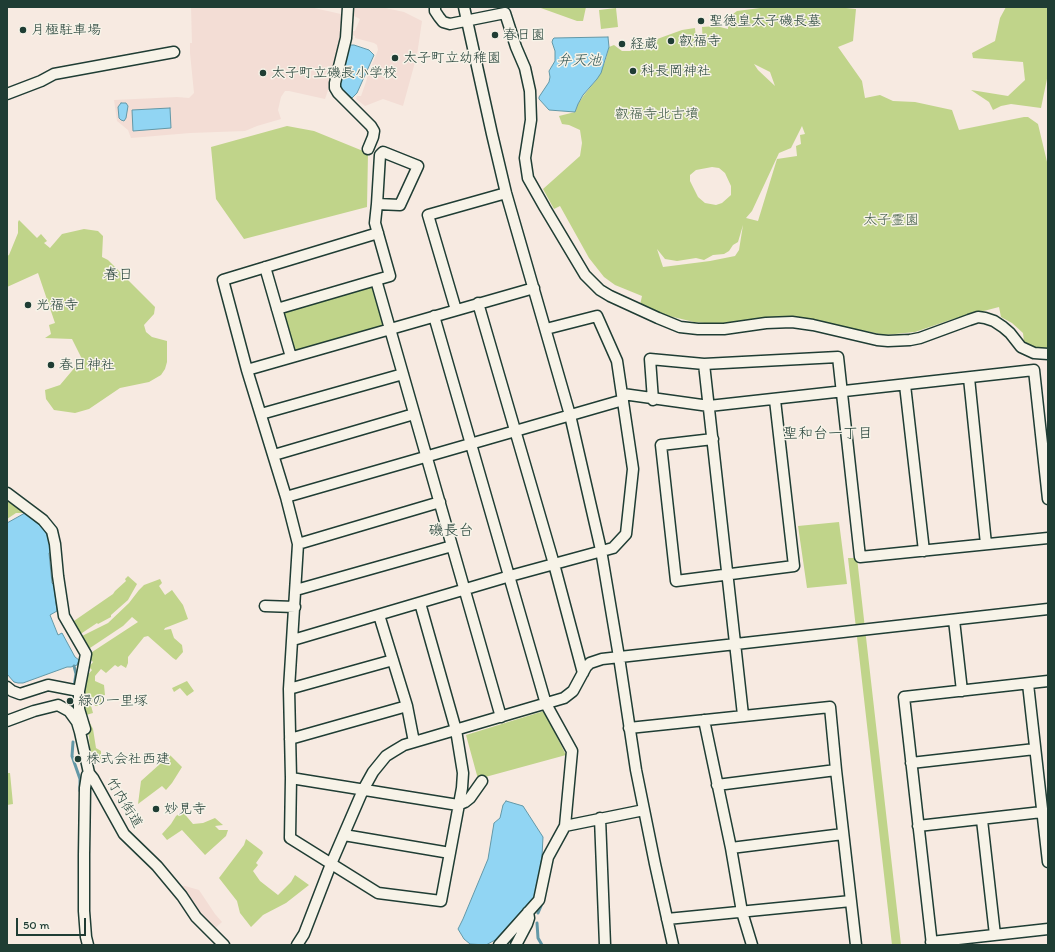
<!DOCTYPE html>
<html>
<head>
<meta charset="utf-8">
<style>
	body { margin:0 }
	#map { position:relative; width:1055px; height:952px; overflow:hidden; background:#f7eae1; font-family:Itim,sans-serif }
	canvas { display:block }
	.frame { position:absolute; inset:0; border:8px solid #1f3d34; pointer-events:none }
	.scale { position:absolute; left:16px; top:918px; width:70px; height:18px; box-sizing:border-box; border:2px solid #1f3d34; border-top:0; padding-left:5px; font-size:12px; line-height:14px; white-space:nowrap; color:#1f3d34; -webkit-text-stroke:3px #f7f3e8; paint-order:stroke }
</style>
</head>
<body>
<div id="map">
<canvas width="1055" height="952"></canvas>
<div class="frame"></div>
<div class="scale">50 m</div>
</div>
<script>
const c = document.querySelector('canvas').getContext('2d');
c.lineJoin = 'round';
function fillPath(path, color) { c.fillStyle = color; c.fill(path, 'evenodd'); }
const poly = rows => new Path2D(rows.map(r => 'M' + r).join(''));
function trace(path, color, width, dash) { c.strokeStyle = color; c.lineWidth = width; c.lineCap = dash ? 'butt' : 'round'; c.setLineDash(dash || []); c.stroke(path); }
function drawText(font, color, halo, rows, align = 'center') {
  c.font = font + ' Itim,"Klee One",sans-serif'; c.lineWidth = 3; c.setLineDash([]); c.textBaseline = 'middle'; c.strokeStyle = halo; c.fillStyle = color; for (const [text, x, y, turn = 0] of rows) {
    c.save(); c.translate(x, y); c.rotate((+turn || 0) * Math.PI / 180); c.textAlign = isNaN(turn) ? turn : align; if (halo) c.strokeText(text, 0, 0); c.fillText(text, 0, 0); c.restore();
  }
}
fillPath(poly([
	[191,7,310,7,345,15,344,30,333,69,335,70,325,99,289,91,285,91,281,97,278,110,281,119,257,126,245,131,190,133,131,138,128,130,117,121,114,100,177,97,189,98,194,93,190,53,190,43,192,43],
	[352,7,381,7,404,12,422,21,417,55,403,106,383,99,365,106,356,99,357,96,361,96,366,82,368,74,378,50,377,45,374,43,355,38,355,36,350,34,352,27,353,31,355,31,360,19,352,15],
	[180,886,185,886,199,890,215,914,222,922,213,930,198,912]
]), '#f3ddd5');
fillPath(poly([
	[538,7,586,7,583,21,577,21],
	[768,7,836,7,856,9,853,41,838,47,862,81,865,98,880,95,893,101,915,102,952,110,959,130,1024,117,1028,117,1038,124,1048,166,1048,349,1030,347,1024,342,1023,333,1012,323,1001,317,999,307,953,319,915,332,885,335,796,317,749,320,715,324,694,322,669,316,640,305,642,296,615,285,604,277,589,258,560,206,554,209,543,189,580,156,582,143,580,130,569,125,562,124,559,116,575,112,578,104,584,95,597,79,605,62,609,47,614,45,622,51,630,51,660,38,682,30,695,28,697,47,703,46,702,27,716,26,728,29,728,18,737,11],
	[754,64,770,72,775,86,758,70],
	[802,126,805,134,800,135,801,144,796,146,797,156,777,159,758,221,746,218,752,211,779,153,791,148],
	[712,167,719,168,725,173,731,186,731,195,722,203,716,205,705,203,698,197,690,181,690,175,696,170],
	[743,225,739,250,735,256,710,261,663,267,657,249,665,259,677,261,696,258,704,260,713,255,724,254,729,251,733,245,738,242],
	[1006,7,1048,7,1048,74,1041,108,1011,104,1001,106,993,110,989,102,971,90,1008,96,1025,80,1023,62,973,58,972,53,995,41,1000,18],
	[616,8,618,27,601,29,599,10],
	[287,126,314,131,368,153,367,207,244,239,216,199,211,147],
	[19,220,37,238,41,234,47,241,44,243,50,248,62,234,84,229,98,231,103,236,102,257,108,260,155,307,154,314,144,325,146,332,152,337,167,341,167,362,165,369,161,375,149,382,120,388,89,409,75,413,54,410,46,399,45,390,60,385,82,359,72,339,45,338,51,334,49,325,55,323,38,273,7,287,7,256,9,255,18,233,18,222],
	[372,283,384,326,293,352,279,310],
	[7,497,25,513,16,513,7,519],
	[839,522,847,584,807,588,798,526],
	[848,558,857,558,901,945,892,945],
	[128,576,137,584,128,600,111,615,111,617,98,624,97,623,79,635,71,623,113,594,115,591,126,581,125,579],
	[160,579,162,583,159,586,165,595,172,590,183,605,188,619,165,628,164,630,171,629,174,638,182,645,183,652,176,660,173,658,148,636,144,637,128,657,128,663,126,668,121,665,118,667,115,665,106,673,101,669,95,676,95,681,104,685,105,695,101,696,101,706,95,706,94,701,90,702,93,713,86,715,93,729,96,748,101,751,101,759,91,758,89,737,84,711,82,697,86,677,92,670,89,667,93,662,89,658,89,654,138,622,132,617,123,626,87,650,80,637,108,623,129,603,139,590,144,585],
	[187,681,194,691,187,696,180,688,174,692,172,688],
	[544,711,566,755,478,779,466,735],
	[170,755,182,767,172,783,166,790,162,786,138,804,141,781],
	[7,773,10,773,13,804,7,805],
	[182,811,193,824,203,823,215,818,223,825,215,826,219,830,228,830,226,836,205,855,182,830,167,840,162,834,171,824,176,816],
	[246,839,262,851,263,853,256,863,258,865,253,871,260,881,278,895,291,882,295,875,309,885,286,903,263,915,251,927,240,913,237,901,219,878,244,845]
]), '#c0d48a');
const water = poly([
	[608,37,609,47,601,73,597,79,583,95,578,104,575,112,549,110,539,99,539,97,549,82,550,77,549,71,555,61,555,51,552,42,553,39,554,38,608,37],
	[349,45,354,45,369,50,374,55,357,93,352,98,342,89,340,85,340,81,349,45],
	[121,103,126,103,128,106,126,118,124,121,121,120,119,118,118,107,121,103],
	[170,108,171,128,133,131,132,110,170,108],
	[25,513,44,529,48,537,51,552,49,553,52,583,54,585,57,611,50,615,58,635,62,633,75,657,79,660,77,665,71,667,67,667,23,683,18,683,14,682,7,674,7,523,25,513],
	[506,801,523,806,543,837,542,856,536,895,495,940,486,945,470,944,464,939,458,929,463,919,488,859,494,823,500,818,503,805,506,801]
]);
fillPath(water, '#91d5f3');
trace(water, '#6398a7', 1);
trace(poly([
	[74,666,76,674,74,687],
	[74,697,74,707],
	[73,742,72,756,80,779,80,791],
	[538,913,541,906],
	[537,923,538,938,542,945]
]), '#6398a7', 3);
const minor = poly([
	[348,7,346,38,335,83,335,88,338,93,371,126,374,131,373,137,368,149],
	[435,7,435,11,439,17,443,22,450,24,505,13,516,47,525,68,530,91,531,120,525,158,528,178,545,208,585,275,600,290,610,296,658,318,680,327,698,329,724,329,766,323,792,322,813,325,877,340,888,341,910,340,920,338,969,320,978,317,985,318,994,321,1003,327,1010,333,1021,347,1034,353,1048,354],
	[464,7,492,134,506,193,570,415,601,550,619,657,636,770,655,864,673,945],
	[7,94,41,81,54,74,174,52],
	[377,204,400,205,418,166,383,152,380,155,377,204,375,223,390,276,376,280,501,717],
	[265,267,291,357],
	[478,303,554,564,583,673],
	[277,309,376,280],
	[456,310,428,215,506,193],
	[434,316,546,704,572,751,565,826,548,857,539,900,499,945],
	[704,364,743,715],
	[247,370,223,280,378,233],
	[969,378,986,544],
	[905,385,924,551],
	[623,394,709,406,1034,370,1048,499],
	[653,400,650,359,704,364,838,357,860,557,1048,538],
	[261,414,403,374],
	[713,439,661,445,676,581,794,566,775,400],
	[274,455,414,414],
	[7,493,43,520,52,531,55,544,58,576,64,616,86,654,79,691,79,709,85,729],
	[286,497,623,400],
	[298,544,440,502],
	[296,590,452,546],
	[420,603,456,730,463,773,462,788,441,901,378,893,290,838,291,778,289,689,298,544,286,497,247,370,534,288],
	[265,606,295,607],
	[379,615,407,706,414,742],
	[954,620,962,691],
	[293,640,510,576,613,548,626,534,633,469,617,361,597,316,546,329],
	[1028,684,1048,862],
	[7,687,12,691,20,694,48,685,79,691],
	[289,689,393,660],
	[704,720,731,848,742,912,752,945],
	[7,721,34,711,58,705,69,711,77,722,80,732,89,773,93,778,124,834,157,866,182,896,196,917,224,945],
	[629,728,830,707,836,770,856,945],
	[290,739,407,706],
	[911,763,1035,749],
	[291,778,458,805,465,802,470,798,482,781],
	[717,785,836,770],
	[600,818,605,945],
	[982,820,995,935],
	[565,826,644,810],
	[918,826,1042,812],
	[344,835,450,853],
	[731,848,843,834],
	[667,919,851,901],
	[931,942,1048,929],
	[88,945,86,937,84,911,84,855,85,788,87,775,89,773],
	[297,945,304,934,331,864,363,790,373,772,386,756,394,751,404,745,564,698,573,691,586,667,590,663,602,659,1048,609],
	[516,945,527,924,529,918,528,912],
	[932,945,904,697,1048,681]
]);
trace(minor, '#1f3d34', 13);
trace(minor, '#f7f3e8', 10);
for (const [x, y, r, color] of [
	[701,21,4,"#1f3d34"],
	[23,30,4,"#1f3d34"],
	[495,35,4,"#1f3d34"],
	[671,41,4,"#1f3d34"],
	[622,44,4,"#1f3d34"],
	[395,58,4,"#1f3d34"],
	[633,71,4,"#1f3d34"],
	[263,73,4,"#1f3d34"],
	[28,305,4,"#1f3d34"],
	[51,365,4,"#1f3d34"],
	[70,701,4,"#1f3d34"],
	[78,759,4,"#1f3d34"],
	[156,809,4,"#1f3d34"]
]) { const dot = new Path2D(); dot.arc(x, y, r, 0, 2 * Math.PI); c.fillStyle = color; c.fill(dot); trace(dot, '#f7f3e8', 1.5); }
drawText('14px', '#1f3d34', '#f7f3e8', [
	["聖徳皇太子磯長墓",709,21],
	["月極駐車場",31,30],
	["春日園",503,35],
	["叡福寺",679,41],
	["経蔵",630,44],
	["太子町立幼稚園",403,58],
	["科長岡神社",641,71],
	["太子町立磯長小学校",271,73],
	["光福寺",36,305],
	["春日神社",59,365],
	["緑の一里塚",78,701],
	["株式会社西建",86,759],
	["妙見寺",164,809]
], 'left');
drawText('14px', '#3f5b45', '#f7f3e8', [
	["叡福寺北古墳",657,114],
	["太子霊園",891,220]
]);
drawText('14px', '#1f3d34', '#f7f3e8', [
	["竹内街道",124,803,59]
]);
drawText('italic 15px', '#365b5a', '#f7f3e8', [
	["弁天池",579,61]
]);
drawText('15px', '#1f3d34', '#f7f3e8', [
	["春日",118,275],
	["聖和台一丁目",828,434],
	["磯長台",451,531]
]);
</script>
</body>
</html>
